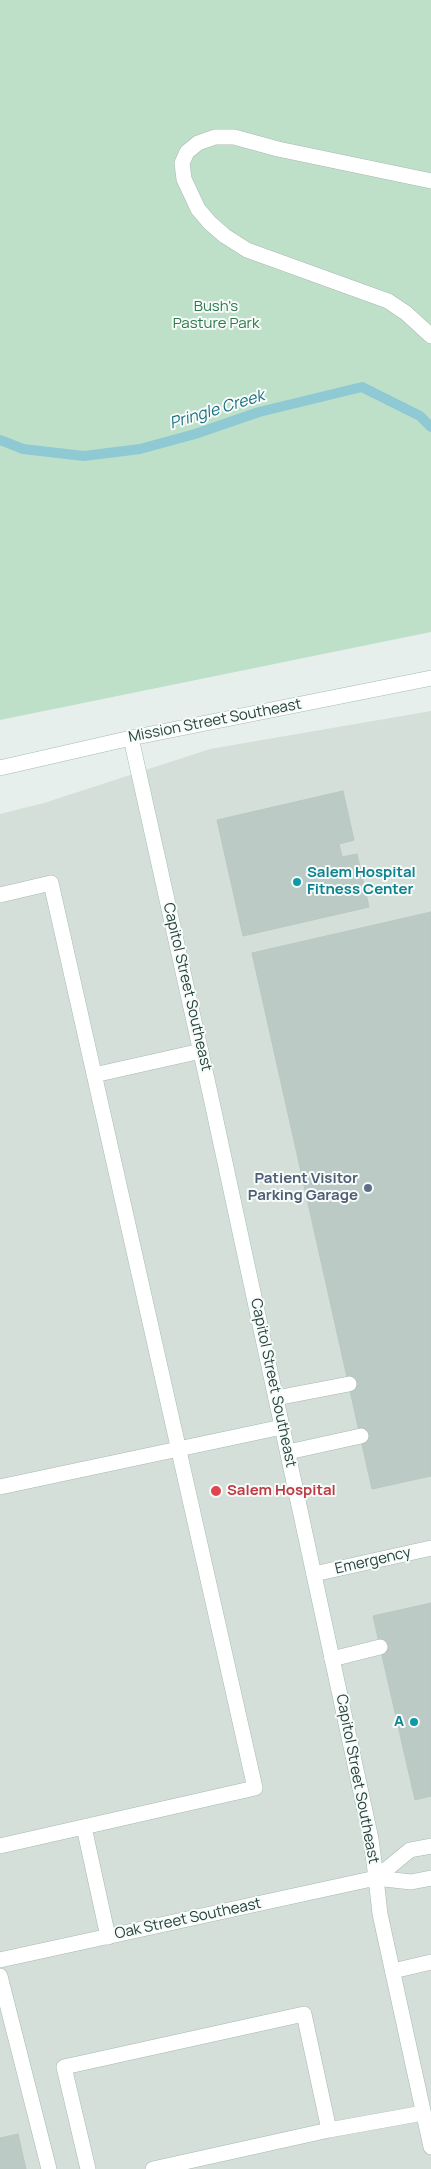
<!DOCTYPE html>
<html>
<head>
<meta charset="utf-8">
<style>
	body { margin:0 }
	canvas { display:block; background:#e6efeb }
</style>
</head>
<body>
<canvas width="431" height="2169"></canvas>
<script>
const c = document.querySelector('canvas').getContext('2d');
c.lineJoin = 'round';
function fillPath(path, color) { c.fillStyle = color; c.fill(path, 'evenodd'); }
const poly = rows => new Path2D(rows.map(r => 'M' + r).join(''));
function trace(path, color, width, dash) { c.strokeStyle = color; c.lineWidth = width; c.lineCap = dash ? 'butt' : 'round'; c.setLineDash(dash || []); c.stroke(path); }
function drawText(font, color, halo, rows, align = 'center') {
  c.font = font + ' Manrope,sans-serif'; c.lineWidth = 4; c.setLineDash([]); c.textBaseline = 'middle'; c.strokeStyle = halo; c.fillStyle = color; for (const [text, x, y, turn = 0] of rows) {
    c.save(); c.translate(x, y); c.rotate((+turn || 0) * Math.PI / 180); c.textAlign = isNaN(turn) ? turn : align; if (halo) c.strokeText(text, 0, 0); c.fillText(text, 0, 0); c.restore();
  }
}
fillPath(poly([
	[431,711,431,2169,0,2169,0,814,44,803,210,749]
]), '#d4dfda');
fillPath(poly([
	[0,0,431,0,431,632,0,720]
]), '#bfe0c8');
trace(poly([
	[0,440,23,449,84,456,140,449,195,434,259,412,362,387,420,416,431,427]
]), '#8ec9d4', 10);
const building = poly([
	[343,791,354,840,339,844,342,857,357,854,369,907,243,936,217,820,343,791],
	[431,912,431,1476,372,1489,252,953,431,912],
	[431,1603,431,1796,415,1800,373,1616,431,1603],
	[18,2134,26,2169,0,2169,0,2138,18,2134]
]);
fillPath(building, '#bbcac4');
trace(building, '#b8c9c2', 1);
const lane = poly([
	[431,181,278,149,234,137,215,137,198,143,187,152,182,163,184,179,198,209,210,223,225,236,247,250,388,301,406,313,431,336],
	[0,895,51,883,255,1788,0,1846],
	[94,1075,201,1051],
	[276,1398,349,1384],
	[288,1452,361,1436],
	[0,1487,282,1427],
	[314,1574,431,1548],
	[332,1659,380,1647],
	[84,1827,108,1937],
	[393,1971,431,1962],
	[0,1976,49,2169],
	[88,2169,64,2067,304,2014,329,2130],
	[153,2169,329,2130,423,2113]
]);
const street = poly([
	[0,1960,376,1878,380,1914,431,2147]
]);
const secondary = poly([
	[131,738,210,1093,371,1839,376,1878],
	[0,768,131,738,431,678],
	[376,1878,410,1850,431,1846],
	[376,1878,411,1882,431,1878]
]);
trace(lane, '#a8b8b2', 16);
trace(street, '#a8b8b2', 16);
trace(secondary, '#a4bbb3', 16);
trace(lane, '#fff', 15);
trace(street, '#fff', 15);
trace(secondary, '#fff', 15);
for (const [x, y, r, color] of [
	[297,882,5,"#0f9aa8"],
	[368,1188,5,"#5c6f8a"],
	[216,1491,6,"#e0444e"],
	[414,1722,5,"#0f9aa8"]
]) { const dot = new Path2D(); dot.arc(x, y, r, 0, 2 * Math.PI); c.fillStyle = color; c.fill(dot); trace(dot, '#f7fbf9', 2); }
drawText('15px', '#2d7a4b', '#f7fbf9', [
	["Bush's",216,307],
	["Pasture Park",216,324]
]);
drawText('15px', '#24423a', '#f7fbf9', [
	["Mission Street Southeast",215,721,-11],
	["Capitol Street Southeast",187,987,77],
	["Capitol Street Southeast",273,1383,78],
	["Emergency",373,1561,-13],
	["Capitol Street Southeast",357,1779,79],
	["Oak Street Southeast",188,1919,-12]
]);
drawText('bold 15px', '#0d838f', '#f7fbf9', [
	["Salem Hospital",307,873],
	["Fitness Center",307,890],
	["A",404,1722,"right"]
], 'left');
drawText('bold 15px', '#4e5e75', '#f7fbf9', [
	["Patient Visitor",358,1179],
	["Parking Garage",358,1196]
], 'right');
drawText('bold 15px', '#be3a42', '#f7fbf9', [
	["Salem Hospital",227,1491]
], 'left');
drawText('italic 16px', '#1c6f80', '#f7fbf9', [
	["Pringle Creek",217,410,-17]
]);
</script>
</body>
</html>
